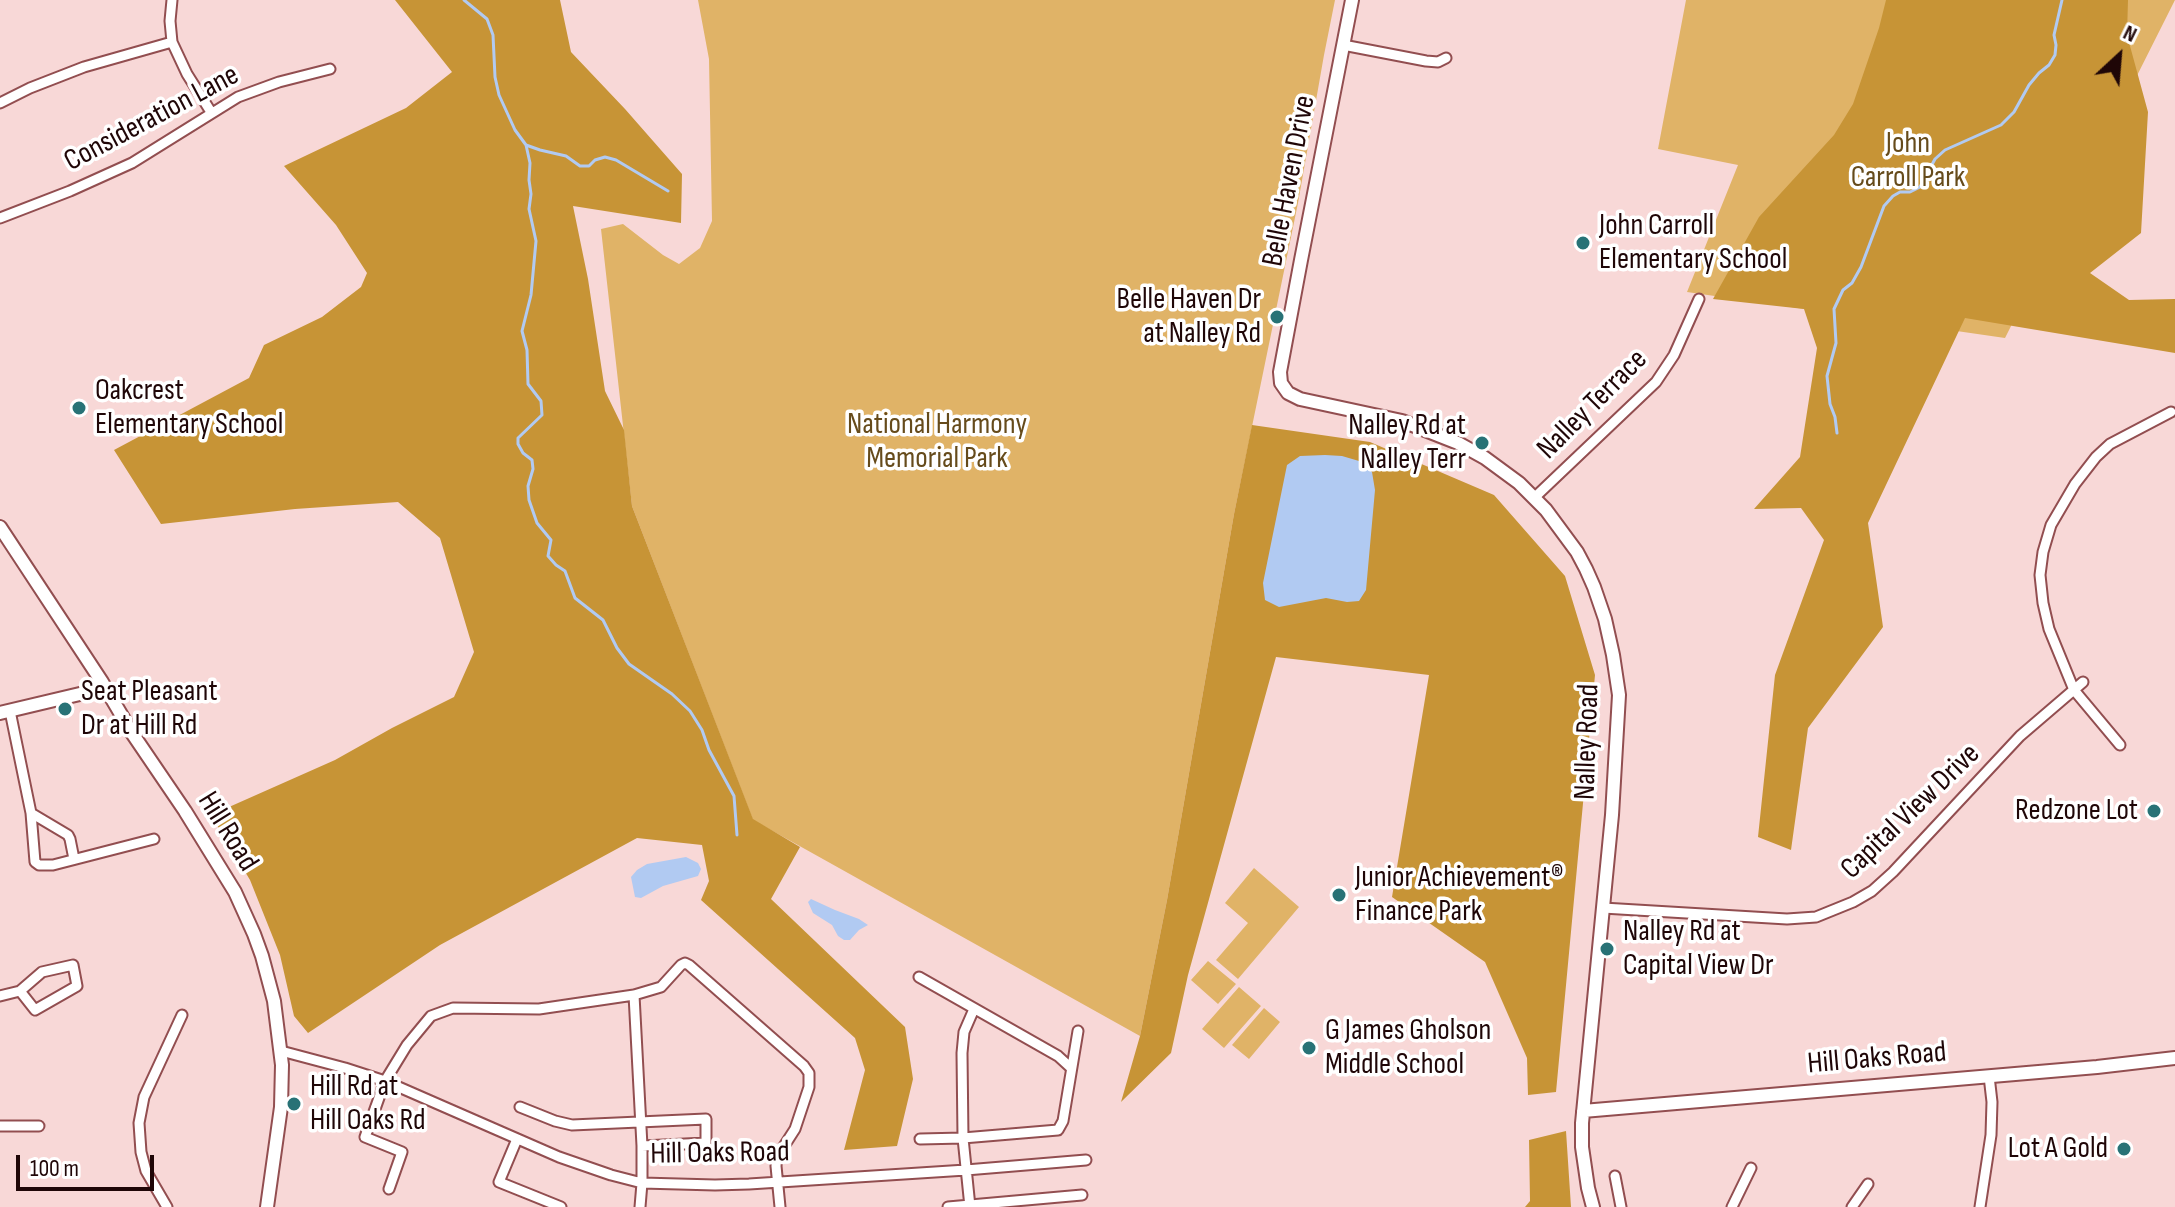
<!DOCTYPE html>
<html>
<head>
<meta charset="utf-8">
<style>
	body { margin:0 }
	#map { position:relative; width:2175px; height:1207px; overflow:hidden; background:#f8d8d7; font-family:"Sofia Sans Condensed",sans-serif }
	canvas { display:block }
	.north { position:absolute; left:2079px; top:16px; width:80px; height:80px; -webkit-text-stroke:6px #fff; paint-order:stroke; rotate:26deg; font-size:22px; font-weight:700; line-height:32px; text-align:center; color:#1f0607 }
	.north::after { content:''; display:block; margin:auto; width:28px; height:36px; background:#1f0607; clip-path:polygon(50% 0,100% 100%,50% 72%,0 100%) }
	.scale { position:absolute; left:16px; top:1155px; width:138px; height:36px; box-sizing:border-box; border:4px solid #1f0607; border-top:0; padding-left:10px; font-size:24px; line-height:28px; white-space:nowrap; color:#1f0607; -webkit-text-stroke:6px #fff; paint-order:stroke }
</style>
</head>
<body>
<div id="map">
<canvas width="2175" height="1207"></canvas>
<div class="north">N</div>
<div class="scale">100 m</div>
</div>
<script>
const c = document.querySelector('canvas').getContext('2d');
c.lineJoin = 'round';
function fillPath(path, color) { c.fillStyle = color; c.fill(path, 'evenodd'); }
const poly = rows => new Path2D(rows.map(r => 'M' + r).join(''));
function trace(path, color, width, dash) { c.strokeStyle = color; c.lineWidth = width; c.lineCap = dash ? 'butt' : 'round'; c.setLineDash(dash || []); c.stroke(path); }
function drawText(font, color, halo, rows, align = 'center') {
  c.font = font + ' "Sofia Sans Condensed",sans-serif'; c.lineWidth = 7; c.setLineDash([]); c.textBaseline = 'middle'; c.strokeStyle = halo; c.fillStyle = color; for (const [text, x, y, turn = 0] of rows) {
    c.save(); c.translate(x, y); c.rotate((+turn || 0) * Math.PI / 180); c.textAlign = isNaN(turn) ? turn : align; if (halo) c.strokeText(text, 0, 0); c.fillText(text, 0, 0); c.restore();
  }
}
fillPath(poly([
	[698,0,1335,0,1324,55,1298,203,1234,514,1167,900,1140,1036,753,820,632,506,601,229,623,224,663,255,679,264,700,248,712,221,709,59],
	[1686,0,2175,0,2005,338,1687,292,1738,165,1658,149],
	[1254,868,1299,907,1238,979,1216,960,1248,923,1225,903],
	[1208,961,1236,984,1218,1004,1191,980],
	[1239,987,1261,1006,1224,1048,1202,1029],
	[1264,1008,1280,1022,1249,1059,1232,1045]
]), '#e0b367');
fillPath(poly([
	[395,0,560,0,571,52,625,109,682,174,681,223,573,206,588,279,605,391,624,430,632,506,753,819,800,847,771,899,905,1027,913,1079,897,1146,844,1150,865,1070,855,1038,701,900,709,881,702,845,637,838,440,945,308,1033,294,1016,280,955,250,880,211,815,335,760,392,728,454,697,474,652,440,538,398,502,295,509,161,524,114,450,249,378,264,345,322,317,361,287,367,273,336,225,284,166,406,108,452,72],
	[1886,0,2128,0,2127,35,2148,112,2141,233,2090,273,2129,300,2175,299,2175,353,1965,318,1868,523,1883,627,1808,728,1791,850,1758,837,1775,675,1824,540,1801,508,1754,509,1800,457,1817,348,1804,309,1713,299,1759,217,1834,135,1853,104,1879,28],
	[1252,425,1370,442,1494,495,1565,576,1595,675,1556,1092,1528,1095,1527,1058,1485,962,1392,897,1429,675,1276,657,1188,975,1171,1053,1121,1102,1140,1036,1167,900,1234,514],
	[1566,1131,1571,1207,1525,1207,1530,1201,1529,1140]
]), '#c79436');
fillPath(poly([
	[1325,455,1342,456,1359,461,1372,472,1375,490,1366,590,1359,601,1347,602,1326,598,1279,607,1265,600,1263,583,1287,465,1300,456],
	[686,857,698,863,701,869,698,876,663,886,641,898,635,897,631,877,637,870,647,864],
	[811,899,835,910,859,919,868,925,859,930,850,940,844,940,838,936,832,925,813,913,808,902]
]), '#b1caf2');
trace(poly([
	[464,0,487,19,493,35,495,77,499,95,515,130,526,145,530,163,529,180,531,194,529,209,536,241,531,295,522,331,527,350,528,384,541,401,542,415,518,438,518,444,523,453,532,460,533,469,528,486,529,500,537,523,551,540,548,556,556,565,565,571,575,598,603,620,617,648,629,664,672,694,690,711,702,730,709,750,734,796,737,835],
	[526,145,540,150,566,156,580,166,589,166,595,160,605,157,616,160,668,191],
	[1837,433,1835,417,1830,404,1827,376,1836,343,1834,309,1843,290,1852,283,1861,267,1884,206,1893,196,1900,192,1910,192,1920,187,1935,159,1945,150,2001,125,2014,112,2029,85,2039,73,2049,65,2055,55,2056,45,2054,35,2062,0]
]), '#b1caf2', 3);
const street = poly([
	[172,0,170,21,172,42,187,74,211,112],
	[1343,45,1426,61,1438,62,1446,58],
	[0,103,30,88,84,67,172,42],
	[0,218,70,191,132,163,238,97,279,82,330,69],
	[1534,498,1656,382,1674,355,1699,299],
	[10,711,31,813,68,835,70,839,74,859],
	[2120,745,2074,690,2049,629,2043,603,2040,575,2043,552,2051,525,2075,484,2096,457,2110,444,2171,412],
	[31,813,35,862,39,865,53,865,154,839],
	[1603,908,1787,919,1816,917,1853,902,1872,891,1893,872,2020,736,2083,682],
	[919,977,1058,1056,1070,1067],
	[634,995,642,1146,642,1183,640,1207],
	[0,996,20,991,42,972,73,965,77,986,35,1010,20,991],
	[281,1051,345,1068,385,1081,559,1157,611,1175,642,1183,715,1185,749,1184,966,1170,1086,1160],
	[520,1107,555,1121,572,1125,706,1119,706,1143,642,1146],
	[0,1126,39,1126],
	[517,1139,499,1182,561,1207],
	[920,1139,963,1138,1058,1130,1063,1121,1078,1031],
	[1615,1176,1621,1207],
	[389,1189,402,1152,365,1137,385,1081,407,1045,431,1016,453,1008,539,1009,634,995,661,987,681,965,685,963,689,965,804,1066,809,1073,809,1087,795,1129,777,1157,776,1166,780,1207],
	[167,1207,146,1171,141,1152,139,1123,144,1097,182,1015],
	[948,1207,1082,1195],
	[970,1207,963,1138,962,1053,964,1032,974,1009],
	[1732,1207,1751,1168],
	[1852,1207,1868,1184],
	[1980,1207,1991,1135,1992,1102,1989,1076]
]);
const secondary = poly([
	[1352,0,1301,260,1280,372,1281,383,1288,393,1300,399,1402,421,1458,443,1485,458,1519,483,1546,510,1577,552,1586,569,1594,587,1605,619,1613,655,1619,695,1612,815,1582,1123,1582,1147,1588,1188,1593,1207],
	[0,527,102,682,132,733,185,811,235,892,254,934,262,956,274,1001,282,1065,281,1107,267,1207],
	[0,713,84,693,102,682],
	[1583,1111,2097,1067,2175,1058]
]);
trace(street, '#924e50', 13);
trace(secondary, '#924e50', 16);
trace(street, '#fff', 9);
trace(secondary, '#fff', 12);
for (const [x, y, r, color] of [
	[1583,243,8,"#287276"],
	[1277,317,8,"#287276"],
	[79,408,8,"#287276"],
	[1482,443,8,"#287276"],
	[65,709,8,"#287276"],
	[2154,811,8,"#287276"],
	[1339,895,8,"#287276"],
	[1607,949,8,"#287276"],
	[1309,1048,8,"#287276"],
	[294,1104,8,"#287276"],
	[2124,1149,8,"#287276"]
]) { const dot = new Path2D(); dot.arc(x, y, r, 0, 2 * Math.PI); c.fillStyle = color; c.fill(dot); trace(dot, '#fff', 3); }
drawText('30px', '#1f0607', '#fff', [
	["Consideration Lane",152,119,-28],
	["Belle Haven Drive",1290,181,-79],
	["Nalley Terrace",1593,405,-45],
	["Nalley Road",1588,742,-88],
	["Capital View Drive",1911,812,-44],
	["Hill Road",227,832,58],
	["Hill Oaks Road",1877,1059,-5],
	["Hill Oaks Road",720,1154,-1]
]);
drawText('30px', '#664b1b', '#fff', [
	["John",1908,144],
	["Carroll Park",1908,178],
	["National Harmony",937,425],
	["Memorial Park",937,459]
]);
drawText('30px', '#1f0607', '#fff', [
	["John Carroll",1599,226],
	["Elementary School",1599,260],
	["Belle Haven Dr",1261,300,"right"],
	["at Nalley Rd",1261,334,"right"],
	["Oakcrest",95,391],
	["Elementary School",95,425],
	["Nalley Rd at",1466,426,"right"],
	["Nalley Terr",1466,460,"right"],
	["Seat Pleasant",81,692],
	["Dr at Hill Rd",81,726],
	["Redzone Lot",2138,811,"right"],
	["Junior Achievement®",1355,878],
	["Finance Park",1355,912],
	["Nalley Rd at",1623,932],
	["Capital View Dr",1623,966],
	["G James Gholson",1325,1031],
	["Middle School",1325,1065],
	["Hill Rd at",310,1087],
	["Hill Oaks Rd",310,1121],
	["Lot A Gold",2108,1149,"right"]
], 'left');
</script>
</body>
</html>
